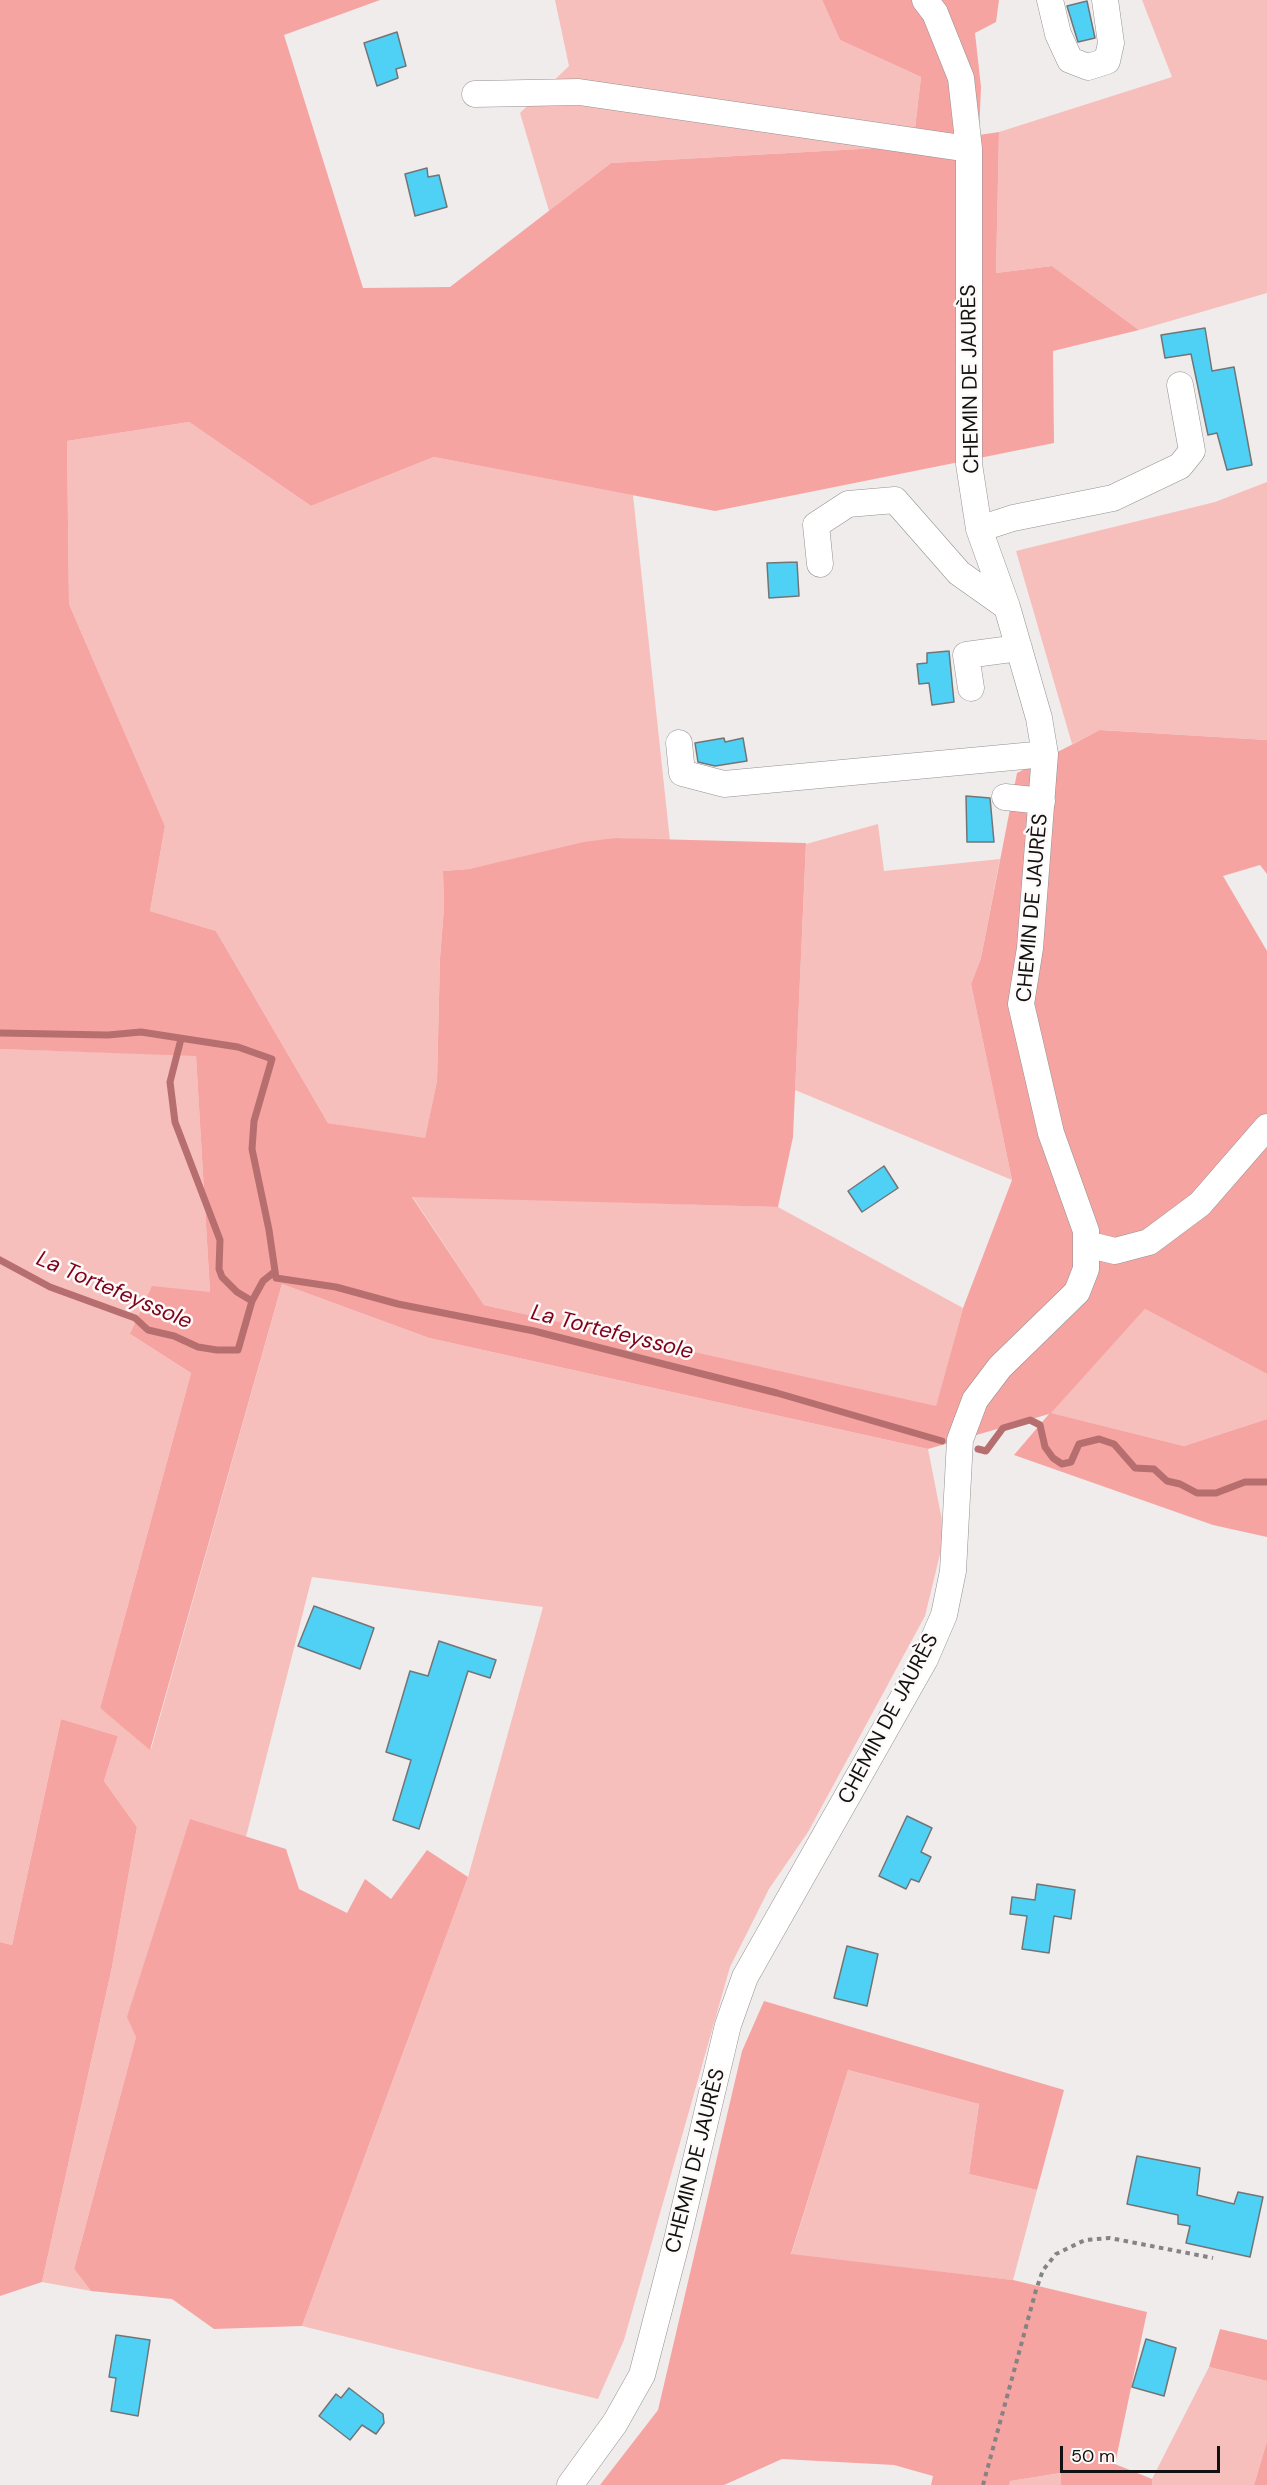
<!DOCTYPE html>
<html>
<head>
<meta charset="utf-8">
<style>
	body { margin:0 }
	#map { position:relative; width:1267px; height:2485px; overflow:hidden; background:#f0ecec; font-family:"DM Sans",sans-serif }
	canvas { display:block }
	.scale { position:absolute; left:1060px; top:2446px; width:160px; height:27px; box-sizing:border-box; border:3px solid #121111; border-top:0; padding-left:8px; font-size:18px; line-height:21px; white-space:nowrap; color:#121111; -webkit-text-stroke:4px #fefaf9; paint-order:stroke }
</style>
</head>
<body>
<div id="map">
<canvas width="1267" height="2485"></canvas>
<div class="scale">50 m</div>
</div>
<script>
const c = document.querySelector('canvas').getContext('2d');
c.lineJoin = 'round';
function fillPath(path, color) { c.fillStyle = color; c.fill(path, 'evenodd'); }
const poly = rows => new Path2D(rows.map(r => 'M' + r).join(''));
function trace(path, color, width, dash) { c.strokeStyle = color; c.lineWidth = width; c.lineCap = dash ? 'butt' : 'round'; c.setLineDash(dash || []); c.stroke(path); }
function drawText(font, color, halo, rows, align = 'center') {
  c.font = font + ' "DM Sans",sans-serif'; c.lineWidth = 5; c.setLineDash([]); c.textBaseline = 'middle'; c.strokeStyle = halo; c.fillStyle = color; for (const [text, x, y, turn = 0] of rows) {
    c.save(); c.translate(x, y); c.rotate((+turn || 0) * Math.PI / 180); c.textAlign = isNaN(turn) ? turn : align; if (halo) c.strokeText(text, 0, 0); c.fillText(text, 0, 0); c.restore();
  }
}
fillPath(poly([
	[555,0,822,0,840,40,921,77,913,146,611,163,549,211,520,113,569,66],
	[1142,0,1267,0,1267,293,1139,330,1052,266,996,273,999,132,1172,77],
	[189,422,311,506,434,457,633,495,670,841,615,838,469,869,443,871,444,908,440,958,437,1081,425,1139,328,1123,216,931,150,911,165,826,69,604,67,441],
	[1267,482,1267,740,1101,730,1072,744,1016,551,1215,502],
	[878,824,884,871,1000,859,981,958,971,984,1012,1180,795,1090,806,844],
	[0,1049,196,1055,210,1292,130,1334,191,1373,100,1708,151,1749,282,1284,429,1338,928,1449,942,1520,942,1546,925,1616,808,1832,769,1889,730,1967,624,2340,598,2399,302,2326,468,1877,543,1607,312,1577,246,1837,190,1820,136,2037,74,2269,91,2291,42,2282,112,1967,137,1827,104,1781,118,1736,61,1719,12,1945,0,1942],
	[412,1196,778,1207,963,1308,936,1407,484,1305],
	[1145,1309,1267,1374,1267,1419,1184,1446,1050,1413],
	[848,2070,979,2104,969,2174,1037,2190,1013,2280,791,2255],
	[1209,2367,1267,2381,1267,2441,1254,2485,1152,2485,1152,2479],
	[1062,2473,1061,2485,1009,2485,1009,2481]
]), '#f7bfbc');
fillPath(poly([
	[0,0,380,0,284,35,363,288,450,287,611,163,913,146,921,77,840,40,822,0,999,0,996,22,975,33,981,87,979,135,999,132,996,273,1052,266,1139,330,1053,351,1054,443,715,511,434,457,311,506,189,422,67,441,69,604,165,826,150,911,216,931,328,1123,425,1138,437,1081,440,958,444,908,443,871,469,869,584,842,615,838,806,843,793,1137,778,1207,412,1197,484,1305,936,1406,963,1308,1012,1180,971,984,981,958,1017,773,1100,730,1267,740,1267,874,1260,865,1223,876,1267,951,1267,1374,1145,1309,1051,1413,1184,1446,1267,1419,1267,1537,1213,1525,1014,1455,1049,1414,928,1449,429,1338,282,1284,150,1750,100,1708,191,1373,130,1334,152,1286,210,1292,196,1056,0,1049],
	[61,1719,118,1736,104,1781,137,1827,112,1967,42,2282,0,2296,0,1942,12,1945],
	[190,1819,286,1849,299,1889,347,1913,365,1879,391,1899,427,1850,468,1877,302,2326,214,2329,172,2299,91,2291,74,2269,136,2037,127,2017],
	[764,2001,1064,2090,1037,2190,969,2174,979,2104,848,2070,791,2254,1013,2280,1147,2312,1115,2464,1152,2479,1152,2485,1061,2485,1061,2473,1010,2481,1009,2485,931,2485,933,2476,894,2465,782,2459,724,2485,600,2485,658,2410,742,2051],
	[1220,2329,1267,2340,1267,2381,1209,2367],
	[1267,2441,1267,2485,1254,2485]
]), '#f6a4a2');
trace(poly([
	[0,1033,108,1035,141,1032,238,1047,272,1059,254,1121,252,1149,269,1230,276,1278,336,1287,398,1304,534,1331,777,1393,942,1441],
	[181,1039,170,1082,175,1122,220,1240,219,1269,222,1277,237,1292,252,1301],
	[0,1260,50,1287,135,1318,148,1330,174,1336,198,1347,217,1350,238,1350,252,1301,263,1281,273,1273],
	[978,1449,986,1451,1003,1428,1030,1420,1040,1425,1045,1447,1053,1458,1062,1464,1071,1462,1079,1444,1099,1439,1114,1444,1135,1468,1154,1469,1167,1481,1180,1484,1197,1493,1216,1493,1245,1482,1267,1482]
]), '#b66f6e', 7);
const building = poly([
	[1087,1,1095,38,1078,42,1067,6,1087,1],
	[397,32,406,66,396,69,398,78,377,86,364,43,397,32],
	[427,168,428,177,439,175,447,207,415,216,405,174,427,168],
	[1205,328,1212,371,1234,367,1252,465,1227,470,1217,433,1208,435,1191,354,1165,358,1161,335,1205,328],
	[797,562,799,596,769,598,767,563,797,562],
	[949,651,954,702,932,705,929,683,919,684,917,664,927,663,927,653,949,651],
	[724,738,725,742,743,738,747,761,715,766,698,762,695,743,724,738],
	[966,796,990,798,994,842,967,842,966,796],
	[884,1166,898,1188,862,1212,848,1191,884,1166],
	[314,1606,374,1628,360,1669,298,1646,314,1606],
	[439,1641,496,1660,490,1678,468,1671,419,1829,393,1820,411,1760,386,1752,410,1671,428,1676,439,1641],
	[907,1816,932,1828,921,1852,931,1857,919,1882,911,1879,906,1889,879,1876,907,1816],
	[1037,1884,1075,1890,1071,1919,1054,1916,1049,1953,1022,1949,1027,1916,1010,1914,1012,1897,1035,1900,1037,1884],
	[847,1946,878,1954,867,2006,834,1998,847,1946],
	[1137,2156,1200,2168,1197,2195,1234,2204,1238,2192,1263,2197,1250,2257,1186,2243,1190,2226,1178,2224,1178,2215,1127,2204,1137,2156],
	[116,2335,150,2340,138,2416,111,2411,116,2378,109,2377,116,2335],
	[1146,2339,1176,2348,1164,2396,1132,2387,1146,2339],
	[349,2388,383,2414,384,2423,376,2434,362,2425,350,2440,319,2416,336,2394,341,2398,349,2388]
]);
fillPath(building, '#4fd1f6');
trace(building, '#727576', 1.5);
const minor = poly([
	[1050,0,1058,34,1070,60,1088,67,1107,61,1111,43,1105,0],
	[475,94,579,92,969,149],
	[979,529,1013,518,1113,498,1180,466,1192,451,1180,385],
	[820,564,816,525,848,504,895,500,959,573,1007,607],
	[971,688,966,655,1019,648],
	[679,743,682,773,724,784,1045,754],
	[1005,797,1042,801],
	[1086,1244,1115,1251,1149,1242,1200,1204,1267,1127],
	[570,2485,615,2423,642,2375,677,2240,728,2025,745,1977,925,1659,944,1615,953,1571,960,1440,975,1400,1000,1367,1077,1292,1086,1269,1086,1231,1051,1133,1021,1004,1030,948,1045,754,1039,718,1007,607,979,529,969,464,969,149,961,78,935,13,925,0]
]);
trace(minor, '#949191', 27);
trace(poly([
	[983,2485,1036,2290,1043,2270,1056,2254,1085,2240,1110,2238,1213,2258]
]), '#858383', 4, [4.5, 4.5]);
trace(minor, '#fff', 26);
drawText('21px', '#121111', '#fefaf9', [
	["CHEMIN DE JAURÈS",971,379,-91],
	["CHEMIN DE JAURÈS",1033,908,-85],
	["CHEMIN DE JAURÈS",889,1719,-62],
	["CHEMIN DE JAURÈS",696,2161,-76]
]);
drawText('italic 22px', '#7f001a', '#fefaf9', [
	["La Tortefeyssole",114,1291,23],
	["La Tortefeyssole",612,1333,14]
]);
</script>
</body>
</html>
